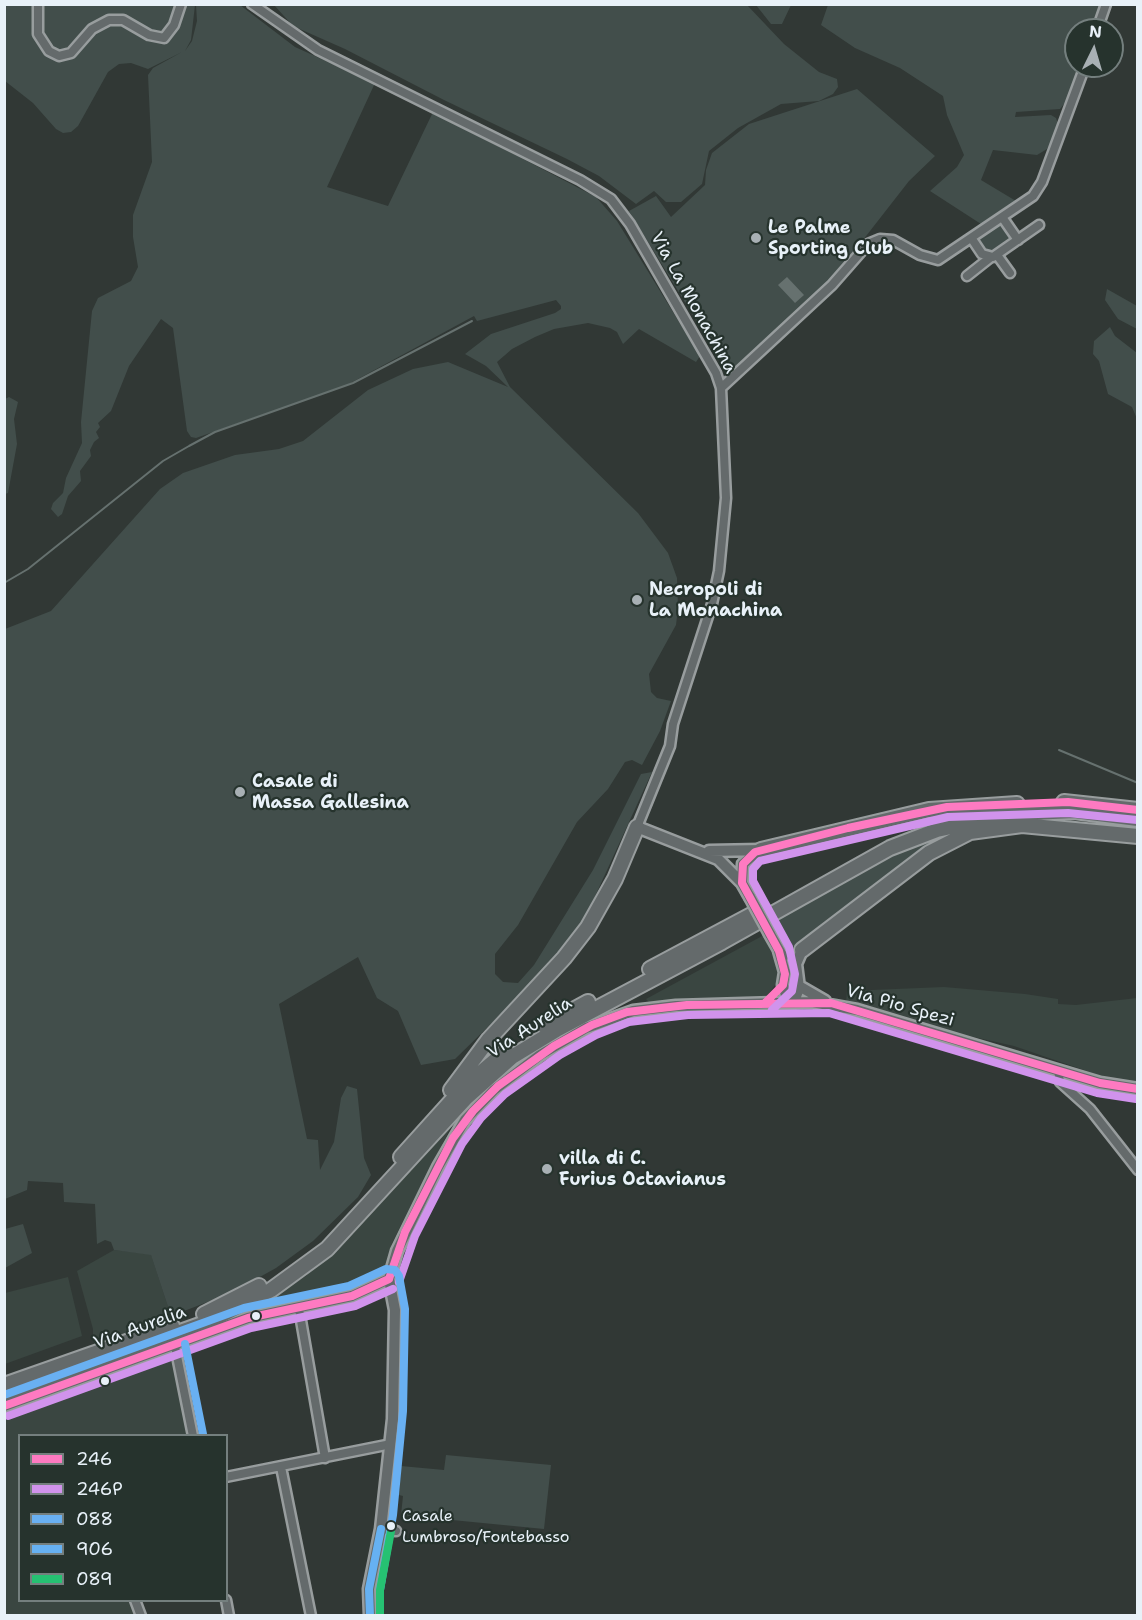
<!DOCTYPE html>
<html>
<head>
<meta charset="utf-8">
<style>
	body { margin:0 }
	#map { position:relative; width:1142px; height:1620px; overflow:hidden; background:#313835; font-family:"Shantell Sans",sans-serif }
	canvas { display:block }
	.frame { position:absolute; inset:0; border:6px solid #e8f1f8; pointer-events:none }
	.legend { position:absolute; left:18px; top:1434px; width:210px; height:168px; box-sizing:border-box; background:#26332d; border:2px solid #747f7e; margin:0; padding:8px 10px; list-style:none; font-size:18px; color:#e8f1f8 }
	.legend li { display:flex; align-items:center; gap:12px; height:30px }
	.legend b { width:30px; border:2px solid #747f7e }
	.north { position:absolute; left:1064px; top:18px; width:60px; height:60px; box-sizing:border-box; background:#26332d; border:2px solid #747f7e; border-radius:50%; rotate:5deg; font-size:16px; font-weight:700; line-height:24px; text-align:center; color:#e8f1f8 }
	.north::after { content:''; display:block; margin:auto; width:21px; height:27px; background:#a8b0b4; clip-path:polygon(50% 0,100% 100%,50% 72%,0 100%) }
</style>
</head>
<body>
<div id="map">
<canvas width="1142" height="1620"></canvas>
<div class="frame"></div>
<ul class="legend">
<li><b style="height:8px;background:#fe7ac1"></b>246</li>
<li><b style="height:8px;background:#d193ec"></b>246P</li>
<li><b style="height:8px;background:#69b0f2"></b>088</li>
<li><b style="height:8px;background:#66b1f2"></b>906</li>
<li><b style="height:8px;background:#26c172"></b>089</li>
</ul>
<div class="north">N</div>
</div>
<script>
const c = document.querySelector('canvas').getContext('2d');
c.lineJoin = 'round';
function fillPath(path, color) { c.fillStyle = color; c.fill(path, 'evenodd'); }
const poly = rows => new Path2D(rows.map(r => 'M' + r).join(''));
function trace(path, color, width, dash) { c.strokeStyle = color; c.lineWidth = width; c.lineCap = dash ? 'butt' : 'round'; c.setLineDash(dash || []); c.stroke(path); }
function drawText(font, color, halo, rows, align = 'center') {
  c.font = font + ' "Shantell Sans",sans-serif'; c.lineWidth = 4.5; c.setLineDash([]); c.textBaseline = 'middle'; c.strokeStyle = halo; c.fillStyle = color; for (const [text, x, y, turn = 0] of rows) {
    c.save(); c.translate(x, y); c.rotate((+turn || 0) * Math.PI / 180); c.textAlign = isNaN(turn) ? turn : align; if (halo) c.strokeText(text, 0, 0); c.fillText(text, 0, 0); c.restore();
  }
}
fillPath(poly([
	[764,935,780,973,778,981,767,996,649,1002,646,999],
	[944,987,1025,994,1058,999,1058,1004,1076,1005,1137,998,1137,1083,1113,1080,1014,1046,929,1027,846,1003,847,991],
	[452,1125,392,1243,385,1276,302,1303,243,1314,306,1276],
	[114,1250,151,1254,171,1316,97,1346,93,1340,93,1329,77,1271],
	[68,1277,82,1336,5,1364,5,1293],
	[167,1349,172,1352,188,1435,20,1436,20,1600,131,1601,137,1614,5,1615,4,1406]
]), '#3a4641');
fillPath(poly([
	[5,5,195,5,191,40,185,51,192,41,197,21,196,5,240,5,295,47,375,83,327,187,388,206,433,112,596,197,617,221,700,356,696,362,639,329,623,344,617,332,610,328,588,323,554,329,535,337,512,349,497,362,510,387,638,513,668,553,677,578,678,608,676,625,649,674,651,692,657,698,671,701,660,731,642,765,632,760,625,762,608,789,577,822,518,925,495,954,495,974,503,982,518,983,534,965,593,870,641,774,652,772,580,929,534,982,455,1059,421,1065,398,1011,377,998,358,957,279,1004,307,1139,318,1140,320,1170,334,1142,341,1098,347,1086,357,1089,364,1158,371,1175,358,1197,313,1241,276,1268,231,1293,171,1316,151,1255,114,1250,111,1242,105,1240,97,1244,95,1204,64,1202,63,1183,28,1181,27,1190,5,1199,5,629,51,611,160,489,183,473,235,455,279,449,303,441,368,390,413,369,448,362,508,387,486,366,465,354,491,334,555,313,561,309,561,306,556,300,477,321,474,316,345,386,196,438,191,437,187,431,173,328,161,319,129,366,111,411,98,423,100,427,96,432,99,438,94,442,90,450,91,456,80,471,81,481,68,496,62,514,58,517,51,509,53,503,63,493,66,478,82,443,81,422,92,311,98,298,131,281,138,267,133,237,133,215,152,162,148,75,153,68,182,52,148,69,131,63,119,64,108,72,78,126,71,132,63,133,56,129,33,103,5,81],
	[274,5,747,5,784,44,819,72,837,79,838,87,833,94,819,101,781,104,738,128,709,151,702,184,681,202,666,202,654,191,636,204,599,176,567,159,444,100,345,49,293,26],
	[756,5,791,5,782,24,771,24],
	[828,5,1101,5,1092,30,1076,30,1076,66,1079,66,1068,99,1060,109,1016,112,1015,117,1051,115,1056,118,1059,127,1047,149,1037,155,993,150,981,180,1016,201,981,224,930,191,957,167,964,155,947,115,943,96,900,68,855,48,821,25],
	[857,89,935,156,909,181,831,281,729,374,629,211,656,196,671,217,705,185,706,170,712,153,749,124],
	[997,224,1004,224,1012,239,992,254,984,251,978,239],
	[1107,289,1137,306,1137,329,1118,319,1105,300],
	[1110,327,1115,336,1137,353,1137,419,1132,407,1108,394,1099,361,1093,354,1094,341],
	[9,397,18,402,14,419,17,444,8,493,5,494,5,399],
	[932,838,936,840,936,845,795,948,791,948,776,921,780,916,888,858],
	[23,1224,32,1253,5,1268,5,1229],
	[446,1455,551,1465,544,1529,401,1515,403,1496,399,1495,401,1466,444,1470]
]), '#424e4b');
fillPath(poly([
	[787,277,804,295,795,303,778,285]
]), '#66716f');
trace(poly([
	[4,583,28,569,163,461,189,446,215,432,353,383,472,321],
	[1059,750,1138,783]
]), '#66716f', 2);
const minor = poly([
	[38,4,38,34,49,51,59,56,71,53,92,29,109,20,123,20,149,35,164,38,174,25,181,4],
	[252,4,318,50,580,180,611,199,630,224,716,373,721,388,726,498,719,571,712,604,673,724,670,746,637,827],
	[1097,30,1106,4],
	[1002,217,1018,240],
	[972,239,982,254,993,257,1039,225],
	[997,255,1010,273],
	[967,276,991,257],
	[721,388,832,285,868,244,880,239,893,240,920,255,938,260,1033,196,1042,182,1085,66],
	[1058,1070,1060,1082,1090,1109,1138,1170],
	[299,1309,325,1458],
	[175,1346,193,1436],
	[281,1467,311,1616],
	[226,1477,391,1444],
	[381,1529,396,1531],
	[135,1600,141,1616],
	[226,1600,229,1616]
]);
const tertiary = poly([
	[637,827,718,859,742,883,750,897],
	[709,851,761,850],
	[742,883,743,864,757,852],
	[770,934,783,957],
	[779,951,785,972,783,985,788,1002],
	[799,986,825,1001],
	[794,1002,799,988,796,964,802,950],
	[4,1406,248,1318,352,1296,389,1279],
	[370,1616,369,1589,381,1529,393,1419,395,1310,389,1279,397,1251,438,1167,465,1120,494,1090,540,1055,586,1028,633,1011,676,1006,812,1002,857,1010,1100,1083,1138,1089]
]);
const trunk = poly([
	[1064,802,1138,810],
	[761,850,929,810,1017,804],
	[802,950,929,853,970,832,1022,825,1138,836],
	[650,969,757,912],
	[544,1026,588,1002],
	[451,1090,489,1039,564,958,588,927,615,879,637,827],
	[401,1157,465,1086,506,1051],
	[204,1314,259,1286],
	[4,1385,172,1326],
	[4,1395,208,1322,271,1290,327,1249,466,1098,512,1057,558,1029,722,942,890,848,937,830,1010,814,1074,811,1138,819]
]);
trace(minor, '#989d9e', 13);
trace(tertiary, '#989d9e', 15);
trace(trunk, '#989d9e', 18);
trace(minor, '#646a6b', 8);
trace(tertiary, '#646a6b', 10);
trace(trunk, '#646a6b', 14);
const tertiaryBridge = poly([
	[750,897,770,934]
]);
trace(tertiaryBridge, '#989d9e', 15, []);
trace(tertiaryBridge, '#646a6b', 10);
trace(poly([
	[765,1003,783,985,785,974,779,951,742,883,743,864,755,852,848,828,947,807,1068,802,1138,810],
	[389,1279,405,1232,453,1138,473,1111,498,1086,554,1046,592,1025,627,1012,687,1005,831,1003,1100,1083,1138,1089],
	[4,1406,248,1318,352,1296,389,1279]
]), '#fe7ac1', 8);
trace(poly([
	[772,1010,792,991,795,974,789,947,753,881,753,869,760,861,948,817,1068,813,1137,820],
	[399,1282,415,1236,462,1144,481,1118,505,1094,560,1055,596,1035,629,1022,688,1015,829,1013,1097,1093,1136,1099],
	[8,1416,251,1328,355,1306,393,1289]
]), '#d193ec', 8);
trace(poly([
	[185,1344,203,1434],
	[4,1395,244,1308,349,1286,386,1269,395,1270,399,1276,405,1309,403,1411,393,1515,380,1590,380,1616]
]), '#69b0f2', 8);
trace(poly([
	[370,1616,369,1589,381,1529]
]), '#66b1f2', 8);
trace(poly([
	[380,1616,380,1590,391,1531]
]), '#26c172', 8);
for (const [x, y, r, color] of [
	[756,238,6,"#a8b0b4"],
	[637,600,6,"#a8b0b4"],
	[240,792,6,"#a8b0b4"],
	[547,1169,6,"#a8b0b4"],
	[256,1316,5,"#e8f1f8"],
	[105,1381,5,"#e8f1f8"],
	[391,1526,5,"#e8f1f8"]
]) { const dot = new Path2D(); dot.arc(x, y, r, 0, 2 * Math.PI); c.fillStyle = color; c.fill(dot); trace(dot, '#26332d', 2); }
drawText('16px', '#e8f1f8', '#26332d', [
	["Casale",402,1517],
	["Lumbroso/Fontebasso",402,1538]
], 'left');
drawText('bold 18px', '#e8f1f8', '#26332d', [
	["Le Palme",768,228],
	["Sporting Club",768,249],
	["Necropoli di",649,590],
	["La Monachina",649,611],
	["Casale di",252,782],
	["Massa Gallesina",252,803],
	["villa di C.",559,1159],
	["Furius Octavianus",559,1180]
], 'left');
drawText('18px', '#e8f1f8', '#26332d', [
	["Via La Monachina",693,303,61],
	["Via Pio Spezi",900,1006,16],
	["Via Aurelia",530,1028,-33],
	["Via Aurelia",140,1328,-20]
]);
</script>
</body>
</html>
